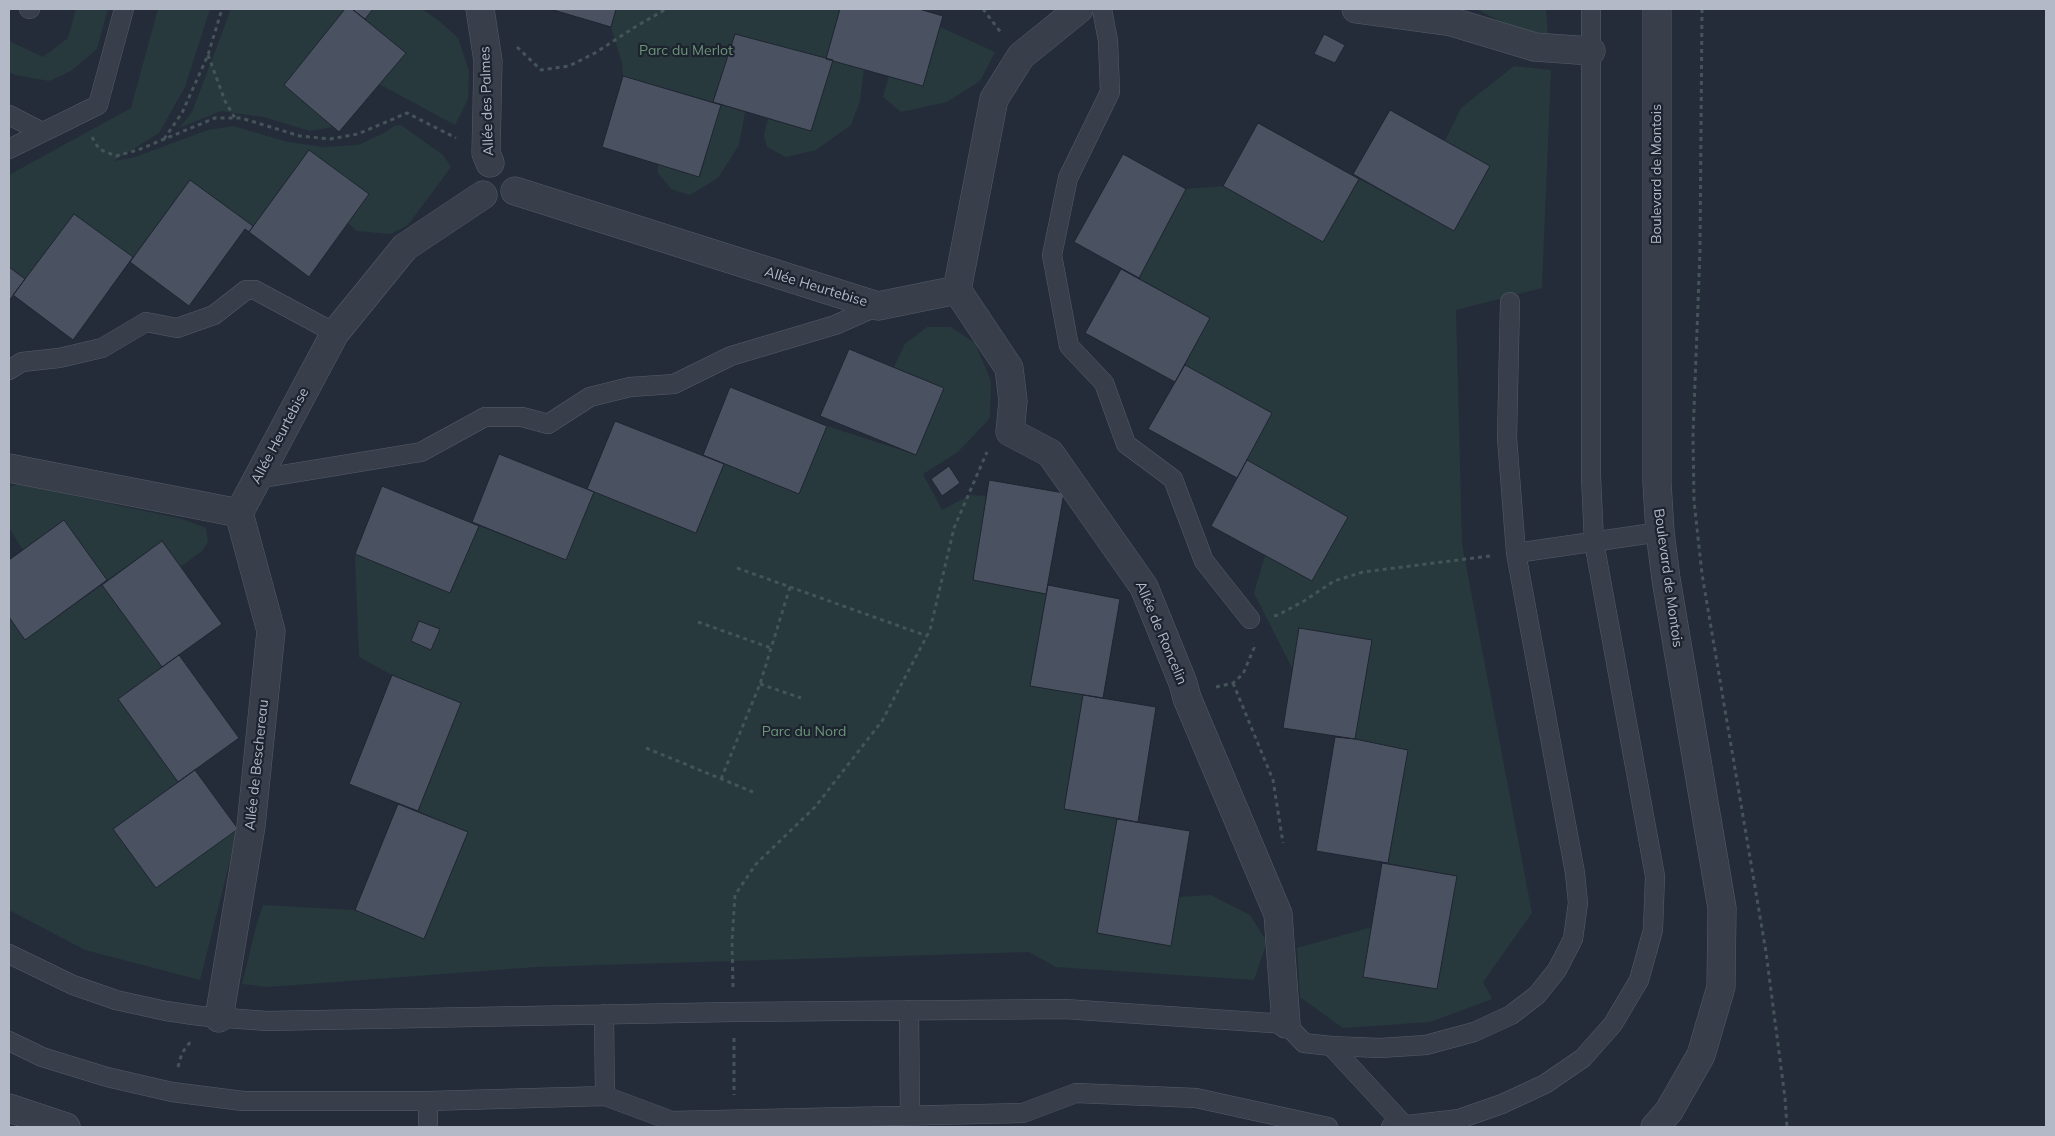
<!DOCTYPE html>
<html>
<head>
<meta charset="utf-8">
<style>
	body { margin:0 }
	#map { position:relative; width:2055px; height:1136px; overflow:hidden; background:#242c3a; font-family:Mulish,sans-serif }
	canvas { display:block }
	.frame { position:absolute; inset:0; border:10px solid #b3b9c6; pointer-events:none }
</style>
</head>
<body>
<div id="map">
<canvas width="2055" height="1136"></canvas>
<div class="frame"></div>
</div>
<script>
const c = document.querySelector('canvas').getContext('2d');
c.lineJoin = 'round';
function fillPath(path, color) { c.fillStyle = color; c.fill(path, 'evenodd'); }
const poly = rows => new Path2D(rows.map(r => 'M' + r).join(''));
function trace(path, color, width, dash) { c.strokeStyle = color; c.lineWidth = width; c.lineCap = dash ? 'butt' : 'round'; c.setLineDash(dash || []); c.stroke(path); }
function drawText(font, color, halo, rows, align = 'center') {
  c.font = font + ' Mulish,sans-serif'; c.lineWidth = 4.5; c.setLineDash([]); c.textBaseline = 'middle'; c.strokeStyle = halo; c.fillStyle = color; for (const [text, x, y, turn = 0] of rows) {
    c.save(); c.translate(x, y); c.rotate((+turn || 0) * Math.PI / 180); c.textAlign = isNaN(turn) ? turn : align; if (halo) c.strokeText(text, 0, 0); c.fillText(text, 0, 0); c.restore();
  }
}
fillPath(poly([
	[76,9,108,9,97,49,71,71,49,81,15,75,9,72,9,41,43,57,68,38],
	[158,9,210,9,185,87,159,133,114,161,135,157,208,130,233,126,288,142,324,147,358,145,384,133,394,126,401,125,443,155,451,167,408,225,391,234,357,231,348,223,369,194,309,150,253,226,190,180,133,257,74,214,25,279,9,267,9,175,131,108],
	[231,9,345,9,285,84,333,127,310,131,263,117,221,111,179,128,192,112],
	[373,9,422,9,439,21,458,38,469,71,468,99,455,125,379,84,405,53,365,19],
	[616,9,840,9,826,58,864,69,860,101,851,125,816,150,786,157,767,147,764,135,768,119,811,131,735,34,713,102,623,76,622,63,611,27],
	[1477,9,1546,9,1548,34,1514,29],
	[940,27,995,52,980,81,947,102,901,112,883,97,889,76,923,86],
	[1514,66,1551,70,1542,288,1456,310,1462,544,1532,913,1483,982,1492,999,1430,1022,1343,1028,1300,997,1297,948,1372,927,1457,876,1388,863,1408,750,1355,739,1372,640,1300,628,1293,670,1254,593,1265,556,1312,581,1348,517,1247,460,1272,413,1185,365,1210,318,1139,278,1186,189,1223,186,1323,242,1359,179,1454,231,1490,166,1445,141,1461,108],
	[721,105,745,112,739,145,718,178,690,195,671,189,658,173,658,164,699,177],
	[927,327,951,327,975,343,991,381,990,418,958,452,923,474,942,510,970,495,987,496,973,580,1046,594,1030,686,1083,695,1064,809,1117,819,1097,933,1179,897,1211,895,1250,915,1267,942,1254,980,1056,967,1029,952,537,967,268,987,242,984,257,923,263,905,355,910,424,939,468,832,418,811,461,703,392,675,359,657,355,554,450,593,479,526,566,560,594,492,696,532,724,464,799,494,827,426,916,455,944,388,894,367,905,344],
	[18,484,182,519,206,528,208,542,202,551,180,567,162,541,107,580,64,520,23,550,9,528,9,487],
	[102,585,163,666,118,699,178,782,113,829,156,888,238,829,200,980,85,950,9,910,9,617,25,640]
]), '#27393c');
const building = poly([
	[345,9,352,9,406,53,339,132,284,85,345,9],
	[352,9,373,9,365,19,352,9],
	[550,9,616,9,611,27,550,9],
	[840,9,919,9,943,16,923,86,826,59,840,9],
	[735,34,833,60,811,131,713,102,735,34],
	[1324,34,1345,45,1335,63,1314,54,1324,34],
	[623,76,721,105,699,177,602,147,623,76],
	[1390,110,1490,166,1454,231,1353,174,1390,110],
	[1258,123,1359,179,1323,242,1223,186,1258,123],
	[309,150,369,194,309,277,249,232,309,150],
	[1123,154,1186,189,1139,278,1074,242,1123,154],
	[190,180,253,226,249,232,245,229,189,306,130,262,190,180],
	[74,214,133,257,73,340,13,295,74,214],
	[9,267,25,279,9,301,9,267],
	[1121,269,1210,318,1175,382,1085,333,1121,269],
	[849,349,944,388,916,455,820,416,849,349],
	[1185,365,1272,413,1237,478,1148,429,1185,365],
	[730,387,827,426,799,494,703,455,730,387],
	[615,421,724,464,696,533,587,489,615,421],
	[499,454,594,492,566,560,472,522,499,454],
	[1247,460,1348,517,1312,581,1211,526,1247,460],
	[949,466,960,483,942,496,931,479,949,466],
	[989,480,1064,493,1046,594,973,580,989,480],
	[382,486,479,526,450,593,355,554,382,486],
	[64,520,107,580,25,640,9,617,9,560,64,520],
	[162,541,222,624,162,667,102,585,162,541],
	[1048,585,1120,599,1103,698,1030,686,1048,585],
	[419,621,440,629,431,650,411,641,419,621],
	[1299,628,1372,640,1355,739,1283,728,1299,628],
	[179,655,239,738,178,782,118,699,179,655],
	[392,675,461,703,418,811,349,784,392,675],
	[1083,695,1156,707,1138,822,1064,809,1083,695],
	[1335,737,1355,739,1408,750,1388,863,1316,851,1335,737],
	[195,770,238,829,156,888,113,829,195,770],
	[398,804,468,832,424,939,355,910,398,804],
	[1117,819,1190,831,1171,946,1097,933,1117,819],
	[1382,863,1457,876,1437,989,1363,977,1382,863]
]);
fillPath(building, '#4a5262');
trace(building, '#1f2531', 1);
const lane = poly([
	[29,9,30,9],
	[1102,9,1108,41,1110,92,1068,178,1052,255,1069,346,1104,383,1126,444,1173,479,1204,561,1250,619],
	[9,115,42,132],
	[9,149,98,105,124,9],
	[9,370,22,362,59,358,102,348,146,322,177,328,214,315,246,290,255,290,335,333],
	[257,479,421,452,485,417,522,417,548,424,590,397,630,387,674,384,731,356,835,325,878,306],
	[1516,553,1660,532],
	[9,954,73,985,116,1000,166,1011,200,1016,267,1021,733,1012,1065,1009,1286,1024,1304,1043,1331,1046,1380,1048,1426,1045,1474,1032,1511,1015,1537,995,1557,970,1573,939,1578,903,1575,873,1516,553,1507,438,1510,302],
	[909,1010,910,1115],
	[604,1014,605,1096],
	[9,1041,42,1057,107,1077,172,1092,243,1101,428,1101,605,1096,672,1121,1023,1113,1076,1093,1196,1098,1328,1127],
	[1331,1046,1406,1127],
	[428,1101,428,1127],
	[1391,1127,1459,1119,1502,1104,1545,1084,1583,1058,1613,1024,1639,980,1653,930,1655,876,1594,542,1591,476,1591,9]
]);
const street = poly([
	[480,9,488,61,486,153,490,163],
	[1356,9,1452,22,1535,47,1591,51],
	[515,191,878,306,957,290],
	[957,290,1009,368,1013,401,1010,432,1050,453,1144,587,1183,683,1187,698,1278,914,1286,1024],
	[957,290,994,99,1021,56,1079,9],
	[9,468,239,513,335,333,405,247,483,195],
	[219,1018,251,826,271,631,239,513],
	[9,1108,66,1127],
	[1655,1127,1669,1111,1701,1055,1721,987,1722,908,1666,579,1660,532,1657,483,1657,9]
]);
trace(lane, '#565c68', 20);
trace(street, '#565c68', 29);
trace(poly([
	[983,9,1002,34],
	[1702,9,1700,251,1693,435,1694,501,1702,574,1766,952,1785,1098,1787,1127],
	[517,47,541,70,569,66,595,53,635,27,666,9],
	[208,55,225,101,235,118],
	[92,137,99,149,116,156,138,150,215,118,241,118,300,136,330,139,358,134,407,113,456,138],
	[164,139,182,113,208,55,222,9],
	[737,568,927,636],
	[1274,616,1278,615,1304,601,1334,581,1363,572,1490,556],
	[698,622,771,648],
	[1233,683,1273,780,1283,843],
	[760,684,801,698],
	[1216,687,1233,683,1243,674,1254,648,1253,643],
	[646,748,753,792],
	[721,779,760,684,790,587],
	[733,987,732,942,735,895,756,864,815,807,882,721,930,630,954,528,987,452],
	[734,1038,734,1095],
	[178,1067,182,1053,191,1041]
]), '#445458', 3, [4, 4]);
trace(lane, '#383e4a', 19);
trace(street, '#383e4a', 28);
drawText('14px', '#6c9578', '#1d232f', [
	["Parc du Merlot",686,51],
	["Parc du Nord",804,732]
]);
drawText('14px', '#b3b9c6', '#1d232f', [
	["Allée des Palmes",487,101,-92],
	["Boulevard de Montois",1657,174,-90],
	["Allée Heurtebise",816,287,17],
	["Allée Heurtebise",280,436,-62],
	["Boulevard de Montois",1668,578,82],
	["Allée de Roncelin",1161,633,67],
	["Allée de Beschereau",257,765,-84]
]);
</script>
</body>
</html>
